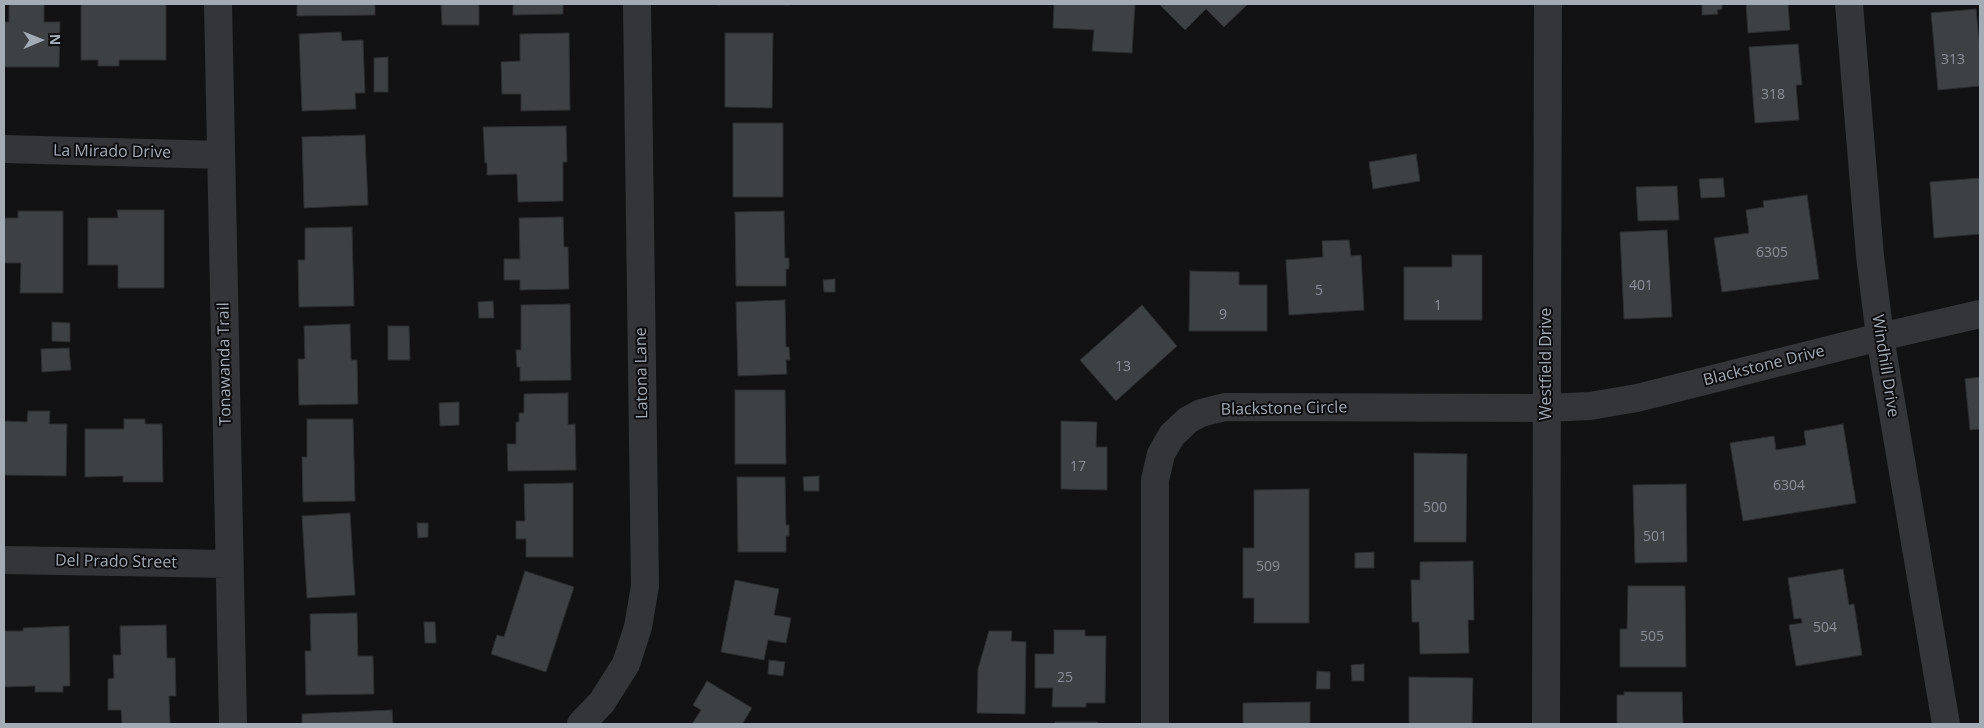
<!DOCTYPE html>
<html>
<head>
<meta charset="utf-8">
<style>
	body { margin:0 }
	#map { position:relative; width:1984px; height:728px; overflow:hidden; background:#121214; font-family:"Open Sans",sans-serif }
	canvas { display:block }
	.frame { position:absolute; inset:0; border:5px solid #a3abb5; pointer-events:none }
	.north { position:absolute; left:15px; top:15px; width:50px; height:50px; -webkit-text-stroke:4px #0d0d0f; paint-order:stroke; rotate:89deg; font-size:14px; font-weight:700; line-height:20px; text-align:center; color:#a3abb5 }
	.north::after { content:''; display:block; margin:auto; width:18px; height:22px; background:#a3abb5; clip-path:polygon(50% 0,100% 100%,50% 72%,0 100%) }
</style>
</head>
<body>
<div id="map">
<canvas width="1984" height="728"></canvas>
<div class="frame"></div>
<div class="north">N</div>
</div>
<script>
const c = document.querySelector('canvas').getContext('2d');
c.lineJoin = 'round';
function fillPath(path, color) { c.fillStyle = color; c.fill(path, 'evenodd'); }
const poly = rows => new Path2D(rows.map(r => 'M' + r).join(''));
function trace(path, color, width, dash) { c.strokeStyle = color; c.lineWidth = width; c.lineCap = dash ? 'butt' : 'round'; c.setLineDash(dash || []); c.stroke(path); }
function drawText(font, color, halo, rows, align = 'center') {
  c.font = font + ' "Open Sans",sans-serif'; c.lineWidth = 4; c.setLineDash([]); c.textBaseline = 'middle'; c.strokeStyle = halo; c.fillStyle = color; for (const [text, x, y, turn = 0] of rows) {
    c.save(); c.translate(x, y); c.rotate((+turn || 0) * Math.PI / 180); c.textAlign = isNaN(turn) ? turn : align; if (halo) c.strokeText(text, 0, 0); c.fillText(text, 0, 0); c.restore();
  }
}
const building = poly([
	[9,4,44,4,44,22,60,22,59,67,4,67,4,22,9,22,9,4],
	[81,4,166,4,166,60,119,60,119,66,98,66,98,60,81,60,81,4],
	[297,4,375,4,375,15,297,16,297,4],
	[441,4,479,4,479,25,442,25,441,4],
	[513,4,563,4,563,14,513,15,513,4],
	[717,4,790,4,790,5,717,5,717,4],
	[1054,4,1135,4,1132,53,1092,51,1094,30,1053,28,1054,4],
	[1159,4,1248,4,1224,27,1206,9,1185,30,1159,4],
	[1702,4,1722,4,1722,9,1717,10,1718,14,1702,15,1702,4],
	[1746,4,1788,4,1790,30,1748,33,1746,4],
	[1976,9,1980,49,1980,86,1938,90,1931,13,1976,9],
	[341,32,342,41,363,40,365,93,355,93,356,109,302,111,299,34,341,32],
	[569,33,570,110,521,111,521,94,502,94,501,62,520,61,520,34,569,33],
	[725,33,773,33,772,108,725,107,725,33],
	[1798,44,1802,85,1796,85,1799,120,1755,123,1749,47,1798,44],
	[388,57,388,92,374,92,374,58,388,57],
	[733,123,783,123,783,197,733,197,733,123],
	[566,126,567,162,563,162,563,201,518,202,517,174,487,175,487,163,485,163,483,127,566,126],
	[365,135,368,205,304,208,302,137,365,135],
	[1416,154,1420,181,1373,189,1369,162,1416,154],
	[1723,178,1725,197,1701,198,1699,179,1723,178],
	[1980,178,1980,234,1934,238,1930,182,1980,178],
	[1677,186,1679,220,1638,221,1636,187,1677,186],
	[1807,195,1819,279,1722,292,1714,238,1749,233,1746,210,1764,207,1763,201,1807,195],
	[117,210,164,210,164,288,118,288,118,265,88,265,88,218,118,218,117,210],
	[18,211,63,211,63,293,20,293,21,263,4,263,4,218,18,218,18,211],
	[784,211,785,258,789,258,789,269,786,269,786,286,736,286,735,212,784,211],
	[563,217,564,247,568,247,569,289,520,290,520,280,504,280,504,259,520,259,519,218,563,217],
	[352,227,354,306,299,307,298,260,305,260,305,228,352,227],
	[1667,230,1672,317,1624,319,1620,232,1667,230],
	[1349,240,1351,256,1361,255,1364,310,1289,315,1286,260,1323,257,1322,241,1349,240],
	[1452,255,1482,255,1482,320,1404,320,1404,267,1452,267,1452,255],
	[1190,271,1239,272,1239,285,1267,285,1267,331,1189,331,1190,271],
	[835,279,835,292,824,292,823,280,835,279],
	[785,300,786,347,789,347,790,360,786,360,787,374,738,376,736,302,785,300],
	[493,301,494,318,479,318,478,302,493,301],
	[570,304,571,380,520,381,520,367,517,367,516,350,521,350,521,305,570,304],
	[1142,305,1177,346,1116,401,1080,360,1142,305],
	[52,322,70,323,70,342,52,341,52,322],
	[350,324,351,360,357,360,358,404,299,405,298,359,305,359,304,326,350,324],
	[388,326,409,326,410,360,388,360,388,326],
	[69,348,71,370,42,372,41,349,69,348],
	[1980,377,1980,429,1970,430,1965,379,1980,377],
	[735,390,785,390,786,464,735,464,735,390],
	[568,393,568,425,575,424,576,470,508,471,507,444,516,444,516,422,519,422,519,413,524,413,524,394,568,393],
	[459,402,459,425,440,426,439,403,459,402],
	[28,411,50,411,49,424,67,424,66,476,4,475,4,421,27,422,28,411],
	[124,419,145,419,145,424,162,424,163,482,123,482,123,476,85,477,85,429,124,429,124,419],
	[307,419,353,419,355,501,303,502,302,457,307,457,307,419],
	[1061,421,1097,422,1096,447,1107,447,1107,490,1061,489,1061,421],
	[1843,424,1856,503,1743,521,1730,443,1774,436,1776,450,1806,445,1804,431,1843,424],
	[1414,453,1467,454,1466,542,1414,542,1414,453],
	[819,476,819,491,804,491,803,477,819,476],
	[737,477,785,477,786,525,789,525,789,536,786,536,786,552,738,552,737,477],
	[573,483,573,557,526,557,526,539,516,539,516,521,525,521,524,484,573,483],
	[1686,484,1687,562,1635,563,1633,485,1686,484],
	[1309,489,1309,623,1254,623,1254,598,1243,598,1243,548,1254,548,1254,490,1309,489],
	[350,513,355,595,307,598,302,516,350,513],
	[417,523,428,523,428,537,418,538,417,523],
	[1374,552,1374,568,1355,568,1355,553,1374,552],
	[1473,561,1474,620,1468,620,1469,653,1420,654,1419,622,1412,622,1411,580,1420,580,1420,562,1473,561],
	[1843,569,1849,605,1854,604,1862,655,1796,666,1789,625,1802,623,1801,618,1794,619,1788,578,1843,569],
	[525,571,574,587,546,672,491,654,497,635,504,637,525,571],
	[735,580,779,589,774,615,791,618,786,643,768,640,764,660,721,652,735,580],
	[1628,586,1685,586,1686,667,1620,667,1620,629,1627,629,1628,586],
	[357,613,358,656,373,656,374,694,306,695,305,651,311,651,310,614,357,613],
	[424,622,435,622,436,643,425,643,424,622],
	[166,625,167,658,175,658,176,696,169,696,170,724,122,724,121,710,108,710,108,679,114,678,113,655,121,655,120,626,166,625],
	[69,626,70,686,63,686,63,692,35,692,35,686,4,687,4,631,23,631,23,628,69,626],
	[1054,630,1085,630,1085,636,1106,636,1105,703,1086,703,1086,707,1052,707,1053,688,1035,688,1035,654,1054,654,1054,630],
	[989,631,1012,631,1011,641,1026,642,1025,714,977,713,978,669,989,631],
	[769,660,785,662,783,676,768,674,769,660],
	[1364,664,1364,681,1352,681,1351,665,1364,664],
	[1317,671,1330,672,1330,689,1316,689,1317,671],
	[1409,677,1473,678,1472,724,1409,724,1409,677],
	[707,681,752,708,742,724,692,724,701,710,693,705,707,681],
	[1624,692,1682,692,1683,724,1617,724,1617,695,1624,695,1624,692],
	[1310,702,1310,724,1243,724,1243,703,1310,702],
	[392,710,393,724,302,724,302,714,392,710],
	[1055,722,1098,722,1098,724,1055,724,1055,722]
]);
fillPath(building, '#3e4144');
trace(building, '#2c2d30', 1);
trace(poly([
	[218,4,233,724],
	[1849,4,1870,256,1880,337,1946,724],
	[4,149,221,155],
	[4,560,229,564],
	[581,724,602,702,626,664,638,627,645,586,637,4],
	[1155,724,1155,480,1161,454,1172,435,1188,420,1201,413,1225,407,1546,408,1590,406,1637,398,1880,337,1980,314],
	[1546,724,1548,4]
]), '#333539', 28);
drawText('14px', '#8a9099', null, [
	["313",1953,60],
	["318",1773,95],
	["6305",1772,253],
	["401",1641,286],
	["5",1319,291],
	["1",1438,306],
	["9",1223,315],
	["13",1123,367],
	["17",1078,467],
	["6304",1789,486],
	["500",1435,508],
	["501",1655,537],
	["509",1268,567],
	["504",1825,628],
	["505",1652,637],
	["25",1065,678]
]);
drawText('16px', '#a3abb5', '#0d0d0f', [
	["La Mirado Drive",112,152,1],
	["Tonawanda Trail",225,364,-91],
	["Westfield Drive",1546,364,-90],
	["Blackstone Drive",1764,366,-14],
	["Windhill Drive",1885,366,81],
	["Latona Lane",642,373,-91],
	["Blackstone Circle",1284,409,-1],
	["Del Prado Street",116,562,1]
]);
</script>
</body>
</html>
